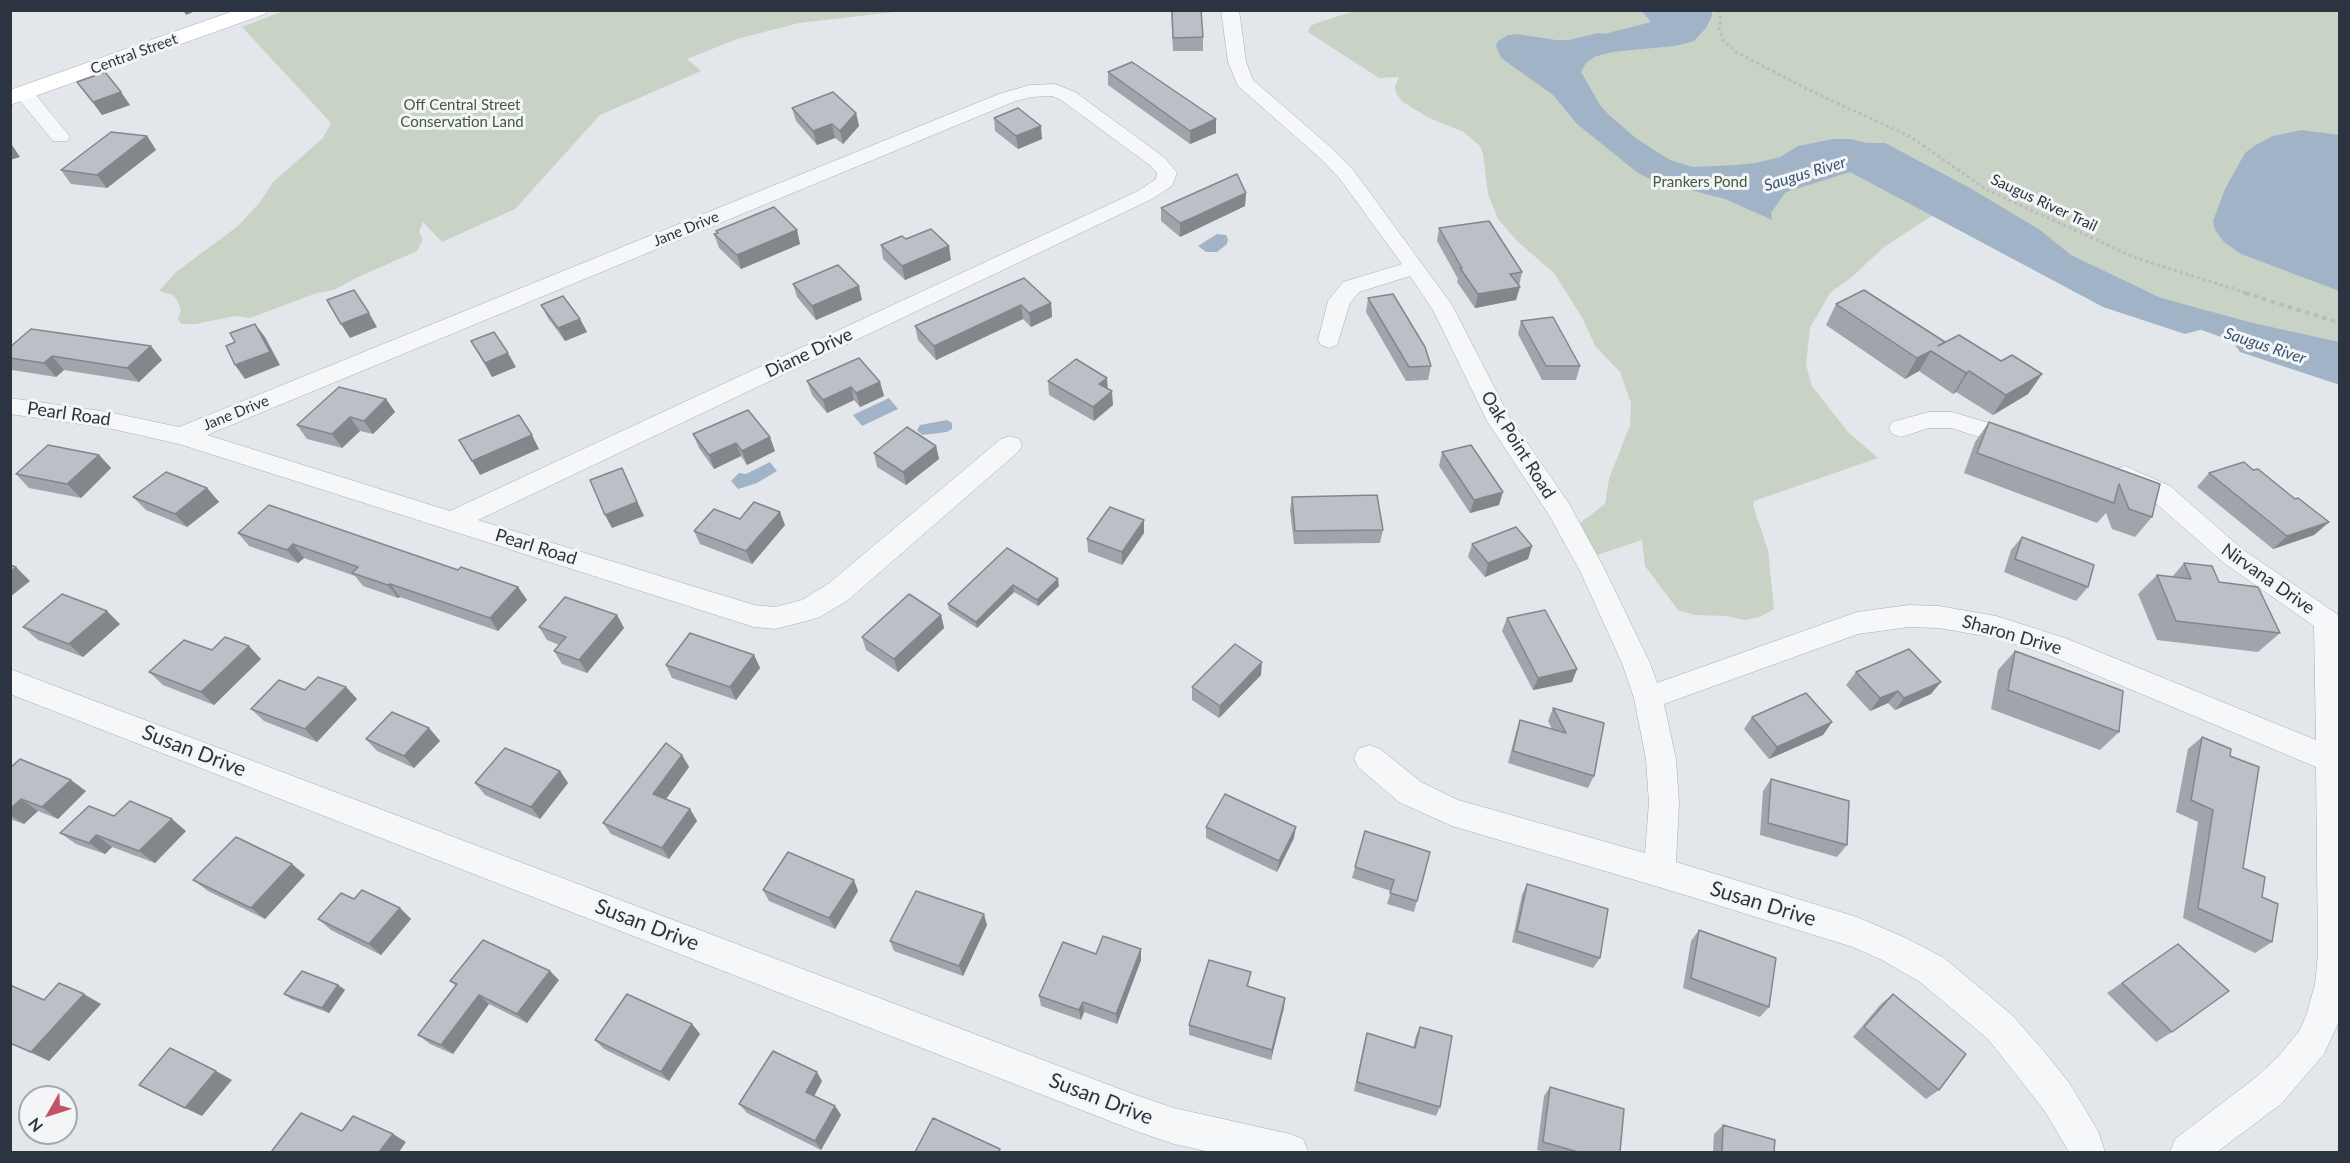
<!DOCTYPE html>
<html>
<head>
<meta charset="utf-8">
<style>
	body { margin:0 }
	#map { position:relative; width:2350px; height:1163px; overflow:hidden; background:#e3e6ea; font-family:Lato,sans-serif }
	canvas { display:block }
	.frame { position:absolute; inset:0; border:12px solid #2c3441; pointer-events:none }
	.north { position:absolute; left:18px; top:1085px; width:60px; height:60px; box-sizing:border-box; background:#f3f5f7; border:2px solid #a3a8ae; border-radius:50%; rotate:231deg; font-size:16px; font-weight:700; line-height:24px; text-align:center; color:#2c3441 }
	.north::after { content:''; display:block; margin:auto; width:21px; height:27px; background:#c35467; clip-path:polygon(50% 0,100% 100%,50% 72%,0 100%) }
</style>
</head>
<body>
<div id="map">
<canvas width="2350" height="1163"></canvas>
<div class="frame"></div>
<div class="north">N</div>
</div>
<script>
const c = document.querySelector('canvas').getContext('2d');
c.lineJoin = 'round';
function fillPath(path, color) { c.fillStyle = color; c.fill(path, 'evenodd'); }
const poly = rows => new Path2D(rows.map(r => 'M' + r).join(''));
function trace(path, color, width, dash) { c.strokeStyle = color; c.lineWidth = width; c.lineCap = dash ? 'butt' : 'round'; c.setLineDash(dash || []); c.stroke(path); }
function drawText(font, color, halo, rows, align = 'center') {
  c.font = font + ' Lato,sans-serif'; c.lineWidth = 6; c.setLineDash([]); c.textBaseline = 'middle'; c.strokeStyle = halo; c.fillStyle = color; for (const [text, x, y, turn = 0] of rows) {
    c.save(); c.translate(x, y); c.rotate((+turn || 0) * Math.PI / 180); c.textAlign = isNaN(turn) ? turn : align; if (halo) c.strokeText(text, 0, 0); c.fillText(text, 0, 0); c.restore();
  }
}
fillPath(poly([
	[1357,10,2339,11,2339,359,2242,338,1972,214,1948,210,1936,213,1884,247,1853,276,1830,293,1810,328,1806,365,1812,386,1848,432,1878,458,1754,501,1753,506,1768,550,1774,609,1760,617,1744,620,1726,616,1695,615,1678,610,1645,566,1642,540,1591,557,1576,526,1605,504,1609,479,1630,425,1631,403,1620,372,1595,346,1583,319,1554,273,1518,242,1498,219,1488,194,1483,154,1479,145,1464,132,1429,118,1403,102,1396,93,1395,87,1399,77,1379,78,1308,32,1310,27,1314,24],
	[283,11,283,10,903,11,799,23,737,39,687,59,701,71,600,115,515,209,442,242,423,222,419,232,423,239,417,251,356,278,334,290,317,293,250,318,235,316,196,324,181,324,178,319,181,310,177,300,173,295,159,291,176,272,238,226,260,202,273,182,323,138,331,123,242,27]
]), '#c9d3c5');
fillPath(poly([
	[1653,11,1712,11,1712,16,1706,28,1694,41,1675,46,1600,53,1586,63,1581,72,1600,105,1609,115,1637,139,1670,160,1693,167,1735,165,1756,163,1780,157,1798,146,1833,139,1851,139,1867,143,1885,143,1970,188,2040,230,2071,255,2161,298,2253,323,2339,342,2339,369,2229,340,2158,314,2060,272,1975,220,1944,194,1917,178,1885,166,1853,159,1822,159,1785,193,1771,213,1772,220,1725,199,1652,180,1638,173,1577,124,1553,95,1501,58,1496,46,1498,41,1508,35,1517,34,1556,40,1569,40,1598,33,1631,37,1646,34,1661,20],
	[2301,130,2339,135,2339,291,2241,254,2224,242,2215,230,2213,221,2225,189,2245,153,2254,146,2273,136],
	[1217,234,1226,235,1228,239,1227,244,1217,252,1206,252,1198,246],
	[889,398,898,409,862,426,853,415],
	[947,420,952,423,952,429,947,432,922,435,917,430,920,425],
	[770,462,777,471,757,483,738,489,731,481,739,473,746,474]
]), '#a1b4c7');
fillPath(poly([
	[1641,10,1677,10,1692,26,1687,33,1570,63,1558,60,1553,53,1558,46,1651,22,1641,10],
	[1853,148,1866,151,2133,289,2200,310,2206,320,2200,330,2185,334,2103,307,1850,172,1751,203,1723,196,1718,188,1723,180,1737,176,1749,179,1853,148],
	[2255,328,2340,354,2340,385,2240,352,2233,342,2240,332,2255,328]
]), '#a1b4c7');
const street = poly([
	[1221,10,1239,10,1246,62,1253,80,1335,151,1354,171,1452,305,1510,418,1568,502,1602,564,1650,663,1657,683,1857,612,1909,605,1939,606,1996,616,2065,638,2316,740,2314,626,2224,563,2152,500,2116,481,2112,475,2116,469,2125,466,2170,486,2242,549,2337,614,2340,619,2340,1019,2324,1054,2281,1104,2217,1152,2170,1152,2175,1139,2255,1078,2278,1057,2300,1030,2307,1013,2315,984,2318,954,2316,767,2046,654,1996,638,1939,628,1909,627,1858,634,1664,704,1676,759,1679,803,1676,862,1857,917,1906,938,1944,958,2012,1015,2042,1049,2070,1084,2098,1131,2105,1152,2069,1152,2044,1110,1988,1039,1920,982,1882,960,1853,947,1659,887,1452,826,1399,802,1358,767,1354,758,1358,749,1369,745,1380,749,1421,782,1458,800,1645,853,1649,803,1646,759,1634,698,1622,663,1580,571,1549,515,1487,421,1433,310,1410,276,1359,292,1350,303,1337,345,1329,348,1321,345,1318,340,1328,301,1343,282,1402,264,1340,179,1321,159,1238,86,1228,62,1221,10],
	[1055,84,1075,92,1165,158,1177,173,1172,186,1152,199,478,520,754,605,775,607,802,600,828,584,1001,439,1010,436,1019,439,1022,445,1019,451,848,600,820,617,810,620,775,629,754,627,179,444,108,428,10,414,10,398,108,412,179,427,999,94,1030,85,1055,84],
	[1052,96,1061,100,1151,166,1157,173,1156,179,1138,191,450,511,207,435,1013,102,1031,97,1052,96],
	[24,87,31,89,67,133,70,137,67,141,53,141,17,97,15,93,17,89,24,87],
	[1929,412,1952,412,2029,435,2032,441,2029,447,2020,450,1951,428,1929,428,1901,437,1892,434,1889,428,1892,422,1929,412],
	[10,669,1133,1094,1174,1108,1290,1134,1303,1139,1308,1152,1211,1152,1174,1144,1133,1130,10,694,10,669]
]);
const secondary = poly([
	[236,10,268,10,265,14,10,105,10,90,236,10]
]);
trace(street, '#a8adb4', 1);
trace(secondary, '#a8adb4', 1);
trace(poly([
	[1718,10,1721,18,1719,28,1723,40,1736,52,1807,89,1911,137,1987,190,2136,258,2250,294]
]), '#b9bcc2', 3, [3, 3]);
trace(poly([
	[2245,293,2340,323]
]), '#b9bcc2', 4, [4.5, 4.5]);
fillPath(street, '#f6f7f9');
fillPath(secondary, '#fff');
fillPath(poly([
	[1171,10,1201,10,1203,37,1203,51,1173,51],
	[1108,72,1216,119,1216,133,1190,144,1108,85],
	[77,82,130,105,102,115],
	[792,108,856,113,859,126,843,144,835,138,817,145,796,121],
	[994,118,1042,139,1018,149,995,131],
	[147,136,156,150,107,188,71,184,61,170],
	[1246,193,1245,206,1180,237,1161,221,1161,208],
	[1439,228,1522,272,1516,300,1475,308,1457,282,1458,279,1437,241],
	[797,230,800,244,741,269,719,248,714,234,717,233,716,231],
	[906,239,951,260,905,280,883,259,881,245],
	[1024,278,1051,303,1052,317,1031,327,1023,319,936,360,918,340,915,326],
	[793,284,862,300,816,320,797,297],
	[1368,298,1431,366,1428,380,1406,381,1366,312],
	[1836,304,2001,361,2042,374,2028,394,1993,415,1956,392,1953,394,1919,371,1905,379,1826,325],
	[541,305,580,319,587,332,565,341,548,318],
	[1521,321,1580,366,1576,380,1542,380,1518,334],
	[471,341,516,367,492,377],
	[151,346,162,360,139,382,64,370,56,377,12,370,10,369,10,347],
	[807,381,880,382,884,396,860,407,854,400,827,413,812,395],
	[1048,381,1108,389,1113,405,1094,421,1049,395],
	[386,399,395,412,373,434,360,431,342,448,307,439,297,425],
	[1989,422,2160,484,2152,517,2135,537,2112,529,2106,513,2097,523,1964,473,1975,442],
	[693,434,775,451,747,465,741,456,714,469,699,448],
	[936,446,939,459,906,485,877,467,874,453],
	[1442,452,1499,505,1470,513,1439,466],
	[99,455,111,468,81,498,29,488,16,474],
	[2253,470,2295,499,2329,522,2314,535,2273,549,2197,487,2209,473],
	[207,488,219,502,187,527,146,510,133,497],
	[1292,497,1383,530,1380,543,1294,544,1290,510],
	[740,519,785,525,752,564,700,544,694,531],
	[1144,520,1144,533,1122,565,1088,552,1087,539],
	[238,533,458,570,518,587,527,600,498,631,400,597,398,598,363,586,355,576,304,558,298,563,249,546],
	[2022,537,2088,587,2076,601,2004,572,2011,550],
	[1472,544,1532,546,1528,559,1485,577,1468,557],
	[1007,548,1059,586,1038,606,1014,592,977,628,949,610,948,604],
	[2184,563,2219,582,2280,633,2258,652,2157,640,2138,594,2157,575,2172,577],
	[617,615,624,628,587,673,562,664,554,651,559,645,547,640,539,627],
	[941,615,944,628,898,672,866,650,862,637],
	[1507,618,1577,669,1572,682,1533,690,1502,631],
	[120,624,83,657,38,640,23,627],
	[212,650,261,659,214,705,163,685,149,672],
	[2015,651,2119,732,2100,750,1991,709,1998,670],
	[754,655,760,668,736,700,672,678,666,665],
	[1856,672,1931,694,1895,710,1888,703,1870,711,1846,685],
	[1261,675,1219,718,1192,700,1192,687],
	[346,687,357,699,317,742,264,721,251,709,305,690],
	[1553,708,1594,776,1588,788,1508,763,1516,732,1520,720,1552,729,1548,721],
	[1752,717,1832,722,1823,735,1769,759,1744,729],
	[429,728,440,741,414,768,377,751,366,739],
	[2202,737,2230,756,2243,868,2262,897,2272,942,2255,953,2183,918,2198,822,2176,812,2188,749],
	[682,755,689,767,666,799,690,809,697,821,669,859,611,834,603,823],
	[10,768,86,791,58,819,38,811,24,824,10,819],
	[560,771,568,783,540,819,485,795,475,783],
	[1771,779,1847,845,1837,857,1760,835,1763,791],
	[114,816,186,831,155,863,112,847,105,854,76,844,60,833],
	[1206,827,1294,838,1277,872,1206,838],
	[1365,831,1417,901,1414,912,1387,904,1391,891,1352,878],
	[305,875,265,919,208,891,193,880],
	[1527,884,1600,958,1593,968,1512,942,1522,895],
	[763,890,858,891,835,929,769,901],
	[354,899,400,908,411,919,381,955,331,930,318,919],
	[987,925,963,976,894,951,890,941],
	[1699,930,1769,1007,1760,1017,1683,988,1691,941],
	[2178,944,2172,1032,2156,1042,2107,993],
	[1141,949,1141,960,1117,1024,1084,1012,1081,1020,1041,1006,1039,996,1096,954],
	[1251,972,1248,987,1285,998,1271,1060,1189,1035,1189,1025],
	[559,980,527,1023,489,1004,453,1054,430,1044,418,1035,456,986,450,981],
	[10,985,44,1000,101,1004,49,1061,10,1043],
	[338,985,345,990,329,1013,291,999,284,994],
	[1893,994,1939,1090,1926,1099,1853,1037,1881,1004],
	[692,1024,700,1034,669,1081,604,1049,595,1040],
	[1420,1027,1440,1107,1436,1116,1354,1091,1364,1043,1367,1033,1413,1048,1416,1036],
	[822,1081,814,1096,835,1106,841,1115,821,1150,747,1113,739,1104],
	[1550,1087,1620,1152,1545,1152,1537,1150,1544,1096],
	[1723,1125,1774,1152,1713,1152,1714,1134]
]), '#a1a4aa');
fillPath(poly([
	[183,10,198,10,186,15],
	[121,92,130,105,102,115,93,102],
	[856,113,859,126,843,144,840,131],
	[1216,119,1216,133,1190,144,1190,131],
	[832,124,835,138,817,145,813,131],
	[1041,126,1042,139,1018,149,1016,136],
	[147,136,156,150,107,188,97,175],
	[10,142,20,157,10,160],
	[1246,193,1245,206,1180,237,1180,223],
	[797,230,800,244,741,269,737,255],
	[949,246,951,260,905,280,902,266],
	[859,286,862,300,816,320,812,306],
	[1520,287,1516,300,1475,308,1478,294],
	[1051,303,1052,317,1031,327,1029,313],
	[1021,305,1023,319,936,360,934,346],
	[369,313,377,327,350,338,341,324],
	[580,319,587,332,565,341,558,328],
	[255,324,265,337,280,365,245,379,235,365],
	[151,346,162,360,139,382,127,368],
	[1931,351,1919,371,1905,379,1917,358],
	[508,353,516,367,492,377,485,363],
	[52,356,64,370,56,377,44,363],
	[1969,371,1956,392,1953,394,1966,373],
	[2042,374,2028,394,1993,415,2006,395],
	[1107,378,1108,391,1099,384],
	[880,382,884,396,860,407,856,393],
	[851,387,854,400,827,413,823,400],
	[1112,391,1113,405,1094,421,1093,407],
	[386,399,395,412,373,434,364,421],
	[350,417,360,431,342,448,332,434],
	[532,435,539,449,480,475,472,461],
	[770,437,775,451,747,465,742,451],
	[736,443,741,456,714,469,709,455],
	[936,446,939,459,906,485,903,472],
	[99,455,111,468,81,498,67,484],
	[622,468,644,516,612,528,605,515],
	[207,488,219,502,187,527,175,514],
	[1503,492,1499,505,1470,513,1474,500],
	[780,512,785,525,752,564,746,551],
	[1144,520,1144,533,1122,565,1122,552],
	[2329,522,2314,535,2273,549,2287,536],
	[293,544,304,558,298,563,287,550],
	[1532,546,1528,559,1485,577,1488,563],
	[16,567,30,581,10,597,10,572],
	[1058,579,1059,586,1038,606,1037,600],
	[390,584,400,597,398,598,388,585],
	[1013,585,1014,592,977,628,976,622],
	[518,587,527,600,498,631,490,618],
	[107,611,120,624,83,657,69,644],
	[617,615,624,628,587,673,579,660],
	[941,615,944,628,898,672,894,659],
	[249,646,261,659,214,705,201,692],
	[754,655,760,668,736,700,730,687],
	[1262,662,1261,675,1219,718,1220,706],
	[1577,669,1572,682,1533,690,1538,678],
	[1941,682,1931,694,1895,710,1904,698],
	[346,687,357,699,317,742,305,729],
	[1898,691,1888,703,1870,711,1880,698],
	[1832,722,1823,735,1769,759,1777,747],
	[429,728,440,741,414,768,404,756],
	[682,755,689,767,661,806,653,794],
	[560,771,568,783,540,819,531,807],
	[71,780,86,791,58,819,42,807],
	[21,799,38,811,24,824,10,815,10,809],
	[690,809,697,821,669,859,662,848],
	[172,819,186,831,155,863,139,851],
	[1296,827,1294,838,1277,872,1279,861],
	[96,835,112,847,105,854,89,843],
	[292,864,305,875,265,919,251,908],
	[854,880,858,891,835,929,829,918],
	[400,908,411,919,381,955,369,944],
	[984,914,987,925,963,976,959,966],
	[1141,949,1141,960,1117,1024,1116,1014],
	[550,971,559,980,527,1023,517,1014],
	[338,985,345,990,329,1013,322,1008],
	[84,994,101,1004,49,1061,31,1052],
	[479,995,489,1004,453,1054,441,1045],
	[1285,998,1284,1008,1271,1060,1272,1050],
	[1083,1002,1084,1012,1081,1020,1079,1010],
	[692,1024,700,1034,669,1081,661,1072],
	[216,1071,232,1080,202,1116,185,1108],
	[817,1072,822,1081,812,1100,806,1092],
	[835,1106,841,1115,821,1150,815,1141],
	[393,1134,406,1142,399,1152,379,1152]
]), '#83868b');
const building = poly([
	[1172,10,1201,10,1203,37,1173,38,1172,10],
	[1132,62,1216,119,1190,131,1108,72,1132,62],
	[105,72,121,92,93,102,77,82,105,72],
	[833,92,856,113,840,131,832,124,813,131,792,108,833,92],
	[1018,108,1041,126,1016,136,994,118,1018,108],
	[111,132,147,136,97,175,61,170,111,132],
	[1237,174,1246,193,1192,218,1180,223,1161,208,1237,174],
	[774,207,797,230,737,255,714,234,718,233,716,231,774,207],
	[1489,221,1522,272,1510,274,1520,287,1478,294,1460,268,1462,268,1439,228,1489,221],
	[931,229,949,246,902,266,881,245,902,236,906,239,931,229],
	[838,265,859,286,812,306,793,284,838,265],
	[1024,278,1051,303,1029,313,1021,305,934,346,915,326,1024,278],
	[354,290,369,313,341,324,327,300,354,290],
	[1864,290,1945,342,1938,346,1959,335,2001,361,2012,355,2042,374,2006,395,1969,371,1966,373,1931,351,1917,358,1836,304,1864,290],
	[1393,294,1425,347,1431,366,1409,367,1368,298,1393,294],
	[563,296,580,319,558,328,541,305,563,296],
	[1553,317,1580,366,1546,366,1521,321,1553,317],
	[255,324,270,352,235,365,226,346,235,342,230,333,255,324],
	[31,329,151,346,127,368,52,356,44,363,10,358,10,347,31,329],
	[494,332,508,353,485,363,471,341,494,332],
	[859,358,880,382,856,393,851,387,823,400,807,381,859,358],
	[1076,359,1107,378,1099,384,1112,391,1093,407,1048,381,1076,359],
	[339,387,386,399,364,421,350,417,332,434,297,425,339,387],
	[748,410,770,437,742,451,736,443,709,455,693,434,748,410],
	[519,415,532,435,472,461,459,440,519,415],
	[1989,422,2160,484,2152,517,2129,509,2119,484,2114,503,1977,453,1989,422],
	[907,427,936,446,903,472,874,453,907,427],
	[48,445,99,455,67,484,16,474,48,445],
	[1471,445,1503,492,1474,500,1442,452,1471,445],
	[2244,462,2253,470,2258,469,2295,499,2298,498,2329,522,2287,536,2209,473,2244,462],
	[622,468,637,502,605,515,590,480,622,468],
	[166,472,207,488,175,514,133,497,166,472],
	[1377,495,1383,530,1295,531,1292,497,1377,495],
	[754,502,780,512,746,551,694,531,714,509,740,519,754,502],
	[269,505,458,570,461,567,518,587,490,618,390,584,388,585,352,573,358,567,293,544,287,550,238,533,269,505],
	[1110,507,1144,520,1122,552,1087,539,1110,507],
	[1516,527,1532,546,1488,563,1472,544,1516,527],
	[2022,537,2094,565,2088,587,2015,559,2022,537],
	[1007,548,1058,579,1037,600,1013,585,976,622,948,604,1007,548],
	[2184,563,2212,566,2219,582,2258,587,2280,633,2176,621,2157,575,2191,579,2184,563],
	[10,565,16,567,10,572,10,565],
	[62,594,107,611,69,644,23,627,62,594],
	[909,594,941,615,894,659,862,637,909,594],
	[565,597,617,615,579,660,554,651,566,637,539,627,565,597],
	[1545,610,1577,669,1538,678,1507,618,1545,610],
	[690,633,754,655,730,687,666,665,690,633],
	[225,637,249,646,201,692,149,672,184,640,212,650,225,637],
	[1235,644,1262,662,1220,706,1192,687,1235,644],
	[1909,649,1941,682,1904,698,1898,691,1880,698,1856,672,1909,649],
	[2015,651,2123,691,2119,732,2008,690,2015,651],
	[318,677,346,687,305,729,251,709,279,680,305,690,318,677],
	[1806,693,1832,722,1777,747,1752,717,1806,693],
	[1553,708,1604,723,1594,776,1513,751,1520,720,1566,733,1553,708],
	[392,712,429,728,404,756,366,739,392,712],
	[2202,737,2231,749,2230,756,2259,767,2243,868,2265,877,2262,897,2278,904,2272,942,2198,908,2213,810,2191,800,2202,737],
	[666,743,682,755,653,794,690,809,662,848,603,823,666,743],
	[505,748,560,771,531,807,475,783,505,748],
	[20,759,71,780,42,807,21,799,10,809,10,768,20,759],
	[1771,779,1849,801,1847,845,1768,823,1771,779],
	[1225,794,1296,827,1279,861,1206,827,1225,794],
	[130,801,172,819,139,851,96,835,89,843,60,833,89,806,114,816,130,801],
	[1365,831,1430,852,1417,901,1390,893,1394,880,1355,867,1365,831],
	[236,837,292,864,251,908,193,880,236,837],
	[788,852,854,880,829,918,763,890,788,852],
	[1527,884,1608,909,1600,958,1517,931,1527,884],
	[362,890,400,908,369,944,318,919,341,893,354,899,362,890],
	[916,891,984,914,959,966,890,941,916,891],
	[1699,930,1776,958,1769,1007,1691,978,1699,930],
	[1103,936,1141,949,1116,1014,1083,1002,1079,1010,1039,996,1063,942,1096,954,1103,936],
	[483,940,550,971,517,1014,479,995,441,1045,418,1035,457,984,450,981,483,940],
	[2178,944,2229,991,2172,1032,2122,983,2178,944],
	[1209,960,1251,972,1247,986,1285,998,1272,1050,1189,1025,1209,960],
	[302,971,338,985,322,1008,284,994,302,971],
	[59,983,84,994,31,1052,10,1043,10,985,44,1000,59,983],
	[627,994,692,1024,661,1072,595,1040,627,994],
	[1893,994,1966,1054,1939,1090,1864,1027,1893,994],
	[1420,1027,1452,1036,1440,1107,1357,1082,1367,1033,1415,1048,1420,1027],
	[170,1048,216,1071,185,1108,139,1085,170,1048],
	[773,1051,817,1072,806,1092,835,1106,815,1141,739,1104,773,1051],
	[1550,1087,1624,1109,1620,1152,1578,1152,1543,1142,1550,1087],
	[301,1113,342,1131,353,1116,393,1134,379,1152,271,1152,301,1113],
	[933,1118,1000,1149,999,1152,915,1152,933,1118],
	[1723,1125,1775,1140,1774,1152,1722,1152,1723,1125]
]);
fillPath(building, '#bbbfc6');
trace(building, '#83868b', 1.5);
drawText('15px', '#2c3441', '#f3f5f7', [
	["Central Street",134,54,-20],
	["Saugus River Trail",2044,203,25],
	["Jane Drive",686,229,-22],
	["Jane Drive",236,413,-22]
]);
drawText('15px', '#425b3b', '#f3f5f7', [
	["Off Central Street",462,105],
	["Conservation Land",462,122],
	["Prankers Pond",1700,182]
]);
drawText('italic 16px', '#3a5471', '#f3f5f7', [
	["Saugus River",1805,174,-17],
	["Saugus River",2265,346,18]
]);
drawText('18px', '#2c3441', '#f3f5f7', [
	["Diane Drive",809,353,-25],
	["Pearl Road",69,414,8],
	["Oak Point Road",1518,445,58],
	["Pearl Road",536,547,17],
	["Nirvana Drive",2268,579,35],
	["Sharon Drive",2012,635,16]
]);
drawText('21px', '#2c3441', '#f3f5f7', [
	["Susan Drive",194,751,21],
	["Susan Drive",1763,904,17],
	["Susan Drive",647,925,21],
	["Susan Drive",1101,1099,21]
]);
</script>
</body>
</html>
